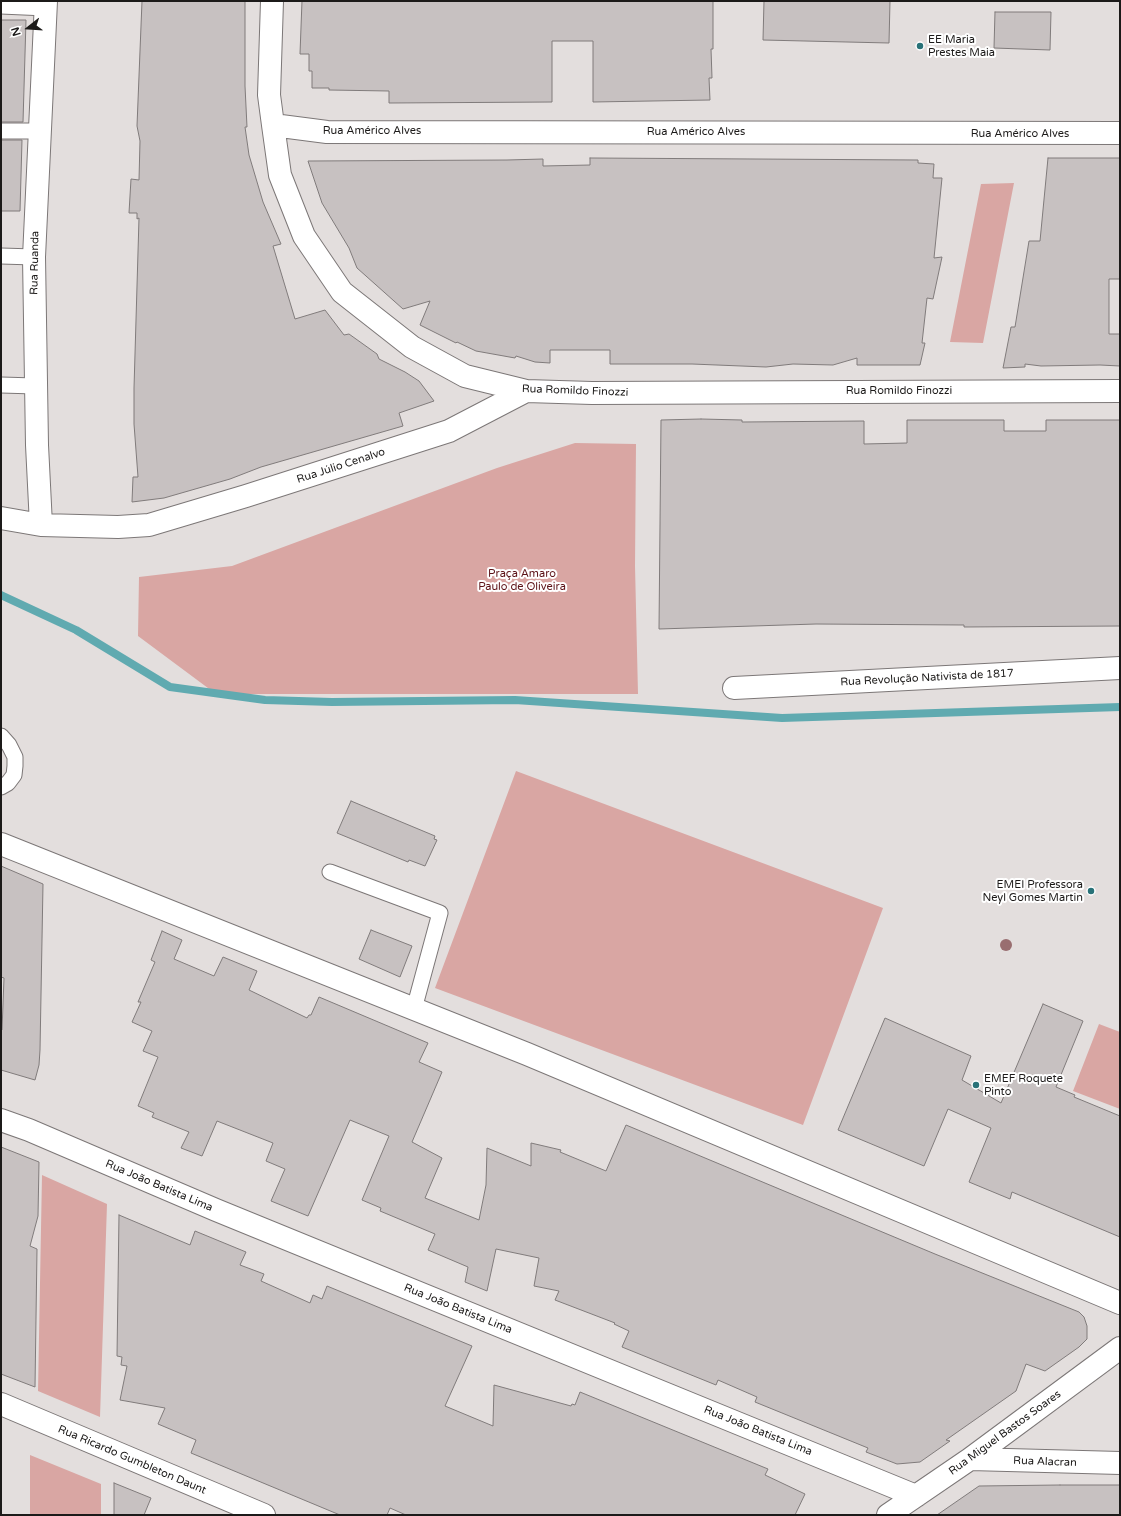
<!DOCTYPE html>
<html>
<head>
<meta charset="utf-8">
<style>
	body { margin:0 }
	#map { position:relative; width:1121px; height:1516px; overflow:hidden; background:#e3dedd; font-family:"Varela Round",sans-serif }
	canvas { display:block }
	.frame { position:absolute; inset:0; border:2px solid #1c1a19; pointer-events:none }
	.north { position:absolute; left:8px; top:8px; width:40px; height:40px; -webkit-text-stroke:3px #fff; paint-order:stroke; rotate:253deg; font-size:11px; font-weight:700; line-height:16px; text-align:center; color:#1c1a19 }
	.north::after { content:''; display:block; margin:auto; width:14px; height:18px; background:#1c1a19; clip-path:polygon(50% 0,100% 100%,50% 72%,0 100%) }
</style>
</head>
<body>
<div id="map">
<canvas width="1121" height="1516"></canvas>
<div class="frame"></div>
<div class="north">N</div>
</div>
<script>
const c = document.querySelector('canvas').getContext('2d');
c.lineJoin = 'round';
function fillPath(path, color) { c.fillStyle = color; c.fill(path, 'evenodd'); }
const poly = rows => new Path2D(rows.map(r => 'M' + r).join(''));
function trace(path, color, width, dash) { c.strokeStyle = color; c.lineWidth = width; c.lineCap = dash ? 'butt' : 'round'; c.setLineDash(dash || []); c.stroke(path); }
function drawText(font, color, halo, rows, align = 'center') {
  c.font = font + ' "Varela Round",sans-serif'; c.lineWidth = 4; c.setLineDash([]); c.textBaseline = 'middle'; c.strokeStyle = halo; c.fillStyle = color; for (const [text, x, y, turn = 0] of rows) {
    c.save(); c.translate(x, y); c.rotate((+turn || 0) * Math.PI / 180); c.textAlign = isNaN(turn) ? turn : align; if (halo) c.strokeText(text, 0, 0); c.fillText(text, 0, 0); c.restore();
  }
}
fillPath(poly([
	[1014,183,983,343,950,342,981,184],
	[575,443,636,444,635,566,638,694,216,694,138,636,139,577,232,566,497,468],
	[516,771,883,908,803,1125,435,988],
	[1099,1024,1120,1032,1120,1109,1073,1091],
	[42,1175,107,1204,100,1417,38,1391],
	[30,1455,101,1484,101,1515,30,1515]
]), '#d9a6a3');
trace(poly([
	[1,595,76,630,170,687,265,700,332,702,515,700,782,718,1120,707]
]), '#60aab0', 8);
const building = poly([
	[142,1,245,1,245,86,247,127,245,127,249,155,263,202,281,244,273,246,295,319,325,310,344,335,349,334,377,354,379,359,405,372,419,381,434,401,399,413,403,426,261,467,230,479,164,498,132,502,133,477,138,477,134,424,134,388,139,218,137,219,137,213,129,213,131,179,139,180,140,141,137,126,142,1],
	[302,1,713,1,713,49,711,49,712,78,709,78,710,100,593,102,593,41,552,41,552,102,389,103,389,91,329,90,329,88,312,88,312,71,309,71,309,54,300,54,302,1],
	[764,1,890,1,889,43,763,40,764,1],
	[995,12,1051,12,1050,50,994,48,995,12],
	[1,20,26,20,23,122,1,122,1,20],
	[1,140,22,140,20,211,1,211,1,140],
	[590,158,918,160,918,163,934,164,933,178,942,178,934,258,942,257,933,299,927,298,922,343,925,343,920,365,857,365,857,358,833,365,793,364,766,367,692,364,610,364,610,350,550,350,550,363,535,362,516,356,515,358,476,351,457,342,456,343,420,325,430,301,403,309,357,268,349,248,322,203,308,161,507,160,543,159,543,166,590,165,590,158],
	[1048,158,1120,158,1120,279,1109,279,1109,334,1120,334,1120,366,1100,365,1041,366,1025,364,1025,367,1003,368,1011,327,1015,327,1029,241,1040,241,1048,158],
	[701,419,742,420,742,422,864,421,864,444,907,443,907,420,1004,420,1004,431,1046,431,1046,420,1120,420,1120,626,964,627,964,625,816,624,659,629,661,420,701,419],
	[351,801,435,836,434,839,437,840,425,866,409,860,408,862,337,833,351,801],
	[1,866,43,884,40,1050,39,1065,35,1080,1,1070,1,1030,2,1030,4,978,1,977,1,866],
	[371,930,412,946,400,977,359,959,371,930],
	[162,931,182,940,174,959,214,976,223,957,257,971,249,990,307,1018,309,1015,311,1015,319,997,428,1043,419,1062,442,1072,412,1142,442,1158,425,1198,479,1220,486,1185,487,1148,531,1166,531,1143,561,1150,560,1152,606,1171,626,1125,935,1254,1079,1312,1084,1317,1087,1326,1087,1339,1079,1347,1045,1371,1026,1364,1016,1391,946,1440,950,1441,920,1462,897,1464,866,1452,868,1448,755,1402,757,1397,718,1380,716,1385,622,1347,629,1331,614,1324,615,1323,555,1300,559,1291,534,1286,539,1258,496,1249,487,1291,465,1282,468,1267,428,1250,435,1234,380,1211,381,1208,362,1200,389,1136,350,1120,308,1216,271,1201,285,1169,266,1161,273,1143,217,1121,202,1156,181,1148,189,1132,152,1117,154,1113,138,1106,158,1057,143,1051,152,1031,132,1022,141,1002,138,1002,155,962,151,960,162,931],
	[1043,1004,1083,1021,1056,1087,1075,1095,1074,1097,1120,1116,1120,1237,1012,1192,1010,1199,969,1182,991,1128,948,1109,924,1166,838,1130,885,1018,971,1056,962,1080,1001,1103,1043,1004],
	[1,1147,39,1162,38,1216,30,1246,37,1249,35,1387,1,1374,1,1147],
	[119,1215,190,1245,195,1231,246,1252,240,1265,264,1274,261,1281,310,1303,313,1295,322,1299,327,1286,472,1346,445,1406,493,1426,494,1385,571,1406,572,1404,575,1405,580,1392,768,1469,765,1475,805,1494,795,1515,406,1515,390,1508,387,1515,340,1515,191,1453,196,1440,158,1424,165,1408,120,1400,127,1366,121,1365,122,1357,117,1356,119,1215],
	[114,1483,151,1498,144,1515,114,1515,114,1483],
	[1060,1485,1120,1485,1120,1515,937,1515,979,1486,1060,1485]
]);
fillPath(building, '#c7c1c1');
trace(building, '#807b7b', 1);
const lane = poly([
	[1,6,46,8],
	[1,131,40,131],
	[1,256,34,257],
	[1,385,35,386],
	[1,736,9,745,15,757,15,766,14,775,8,783,1,787],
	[330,872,440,913,414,1009]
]);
const street = poly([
	[272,1,269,95,273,125,280,175,304,236,342,292,412,347,465,376,526,391,592,393,1120,391],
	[273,125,327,132,1120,133],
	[1,518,41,525,118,527,149,525,246,496,449,431,526,391],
	[41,525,37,445,34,257,46,1],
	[734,688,1120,668],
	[1,844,527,1054,1120,1303],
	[1,1120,29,1130,216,1210,916,1496],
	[1,1404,264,1515],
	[970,1459,1120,1463],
	[888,1515,970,1459,1120,1348]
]);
trace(lane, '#7c7777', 17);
trace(street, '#7c7777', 24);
trace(lane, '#fff', 15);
trace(street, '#fff', 22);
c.fillStyle = '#996e70';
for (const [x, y] of [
	[1006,945]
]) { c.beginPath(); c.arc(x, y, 6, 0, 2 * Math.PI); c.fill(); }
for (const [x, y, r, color] of [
	[920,46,4,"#287278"],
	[1091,891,4,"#287278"],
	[976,1085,4,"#287278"]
]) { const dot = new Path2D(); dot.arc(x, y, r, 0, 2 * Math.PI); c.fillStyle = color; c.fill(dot); trace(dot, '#fff', 1.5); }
drawText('11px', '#1c1a19', '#fff', [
	["EE Maria",928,40],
	["Prestes Maia",928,53],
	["EMEI Professora",1083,885,"right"],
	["Neyl Gomes Martin",1083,898,"right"],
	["EMEF Roquete",984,1079],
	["Pinto",984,1092]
], 'left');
drawText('11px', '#1c1a19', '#fff', [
	["Rua Américo Alves",372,131],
	["Rua Américo Alves",696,132],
	["Rua Américo Alves",1020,134],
	["Rua Ruanda",35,263,-89],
	["Rua Romildo Finozzi",575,391,2],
	["Rua Romildo Finozzi",899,391],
	["Rua Júlio Cenalvo",341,466,-18],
	["Rua Revolução Nativista de 1817",927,678,-3],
	["Rua João Batista Lima",159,1186,23],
	["Rua João Batista Lima",458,1309,22],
	["Rua João Batista Lima",758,1431,22],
	["Rua Miguel Bastos Soares",1005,1433,-36],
	["Rua Ricardo Gumbleton Daunt",132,1460,23],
	["Rua Alacran",1045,1462,2]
]);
drawText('11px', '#5c1217', '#fff', [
	["Praça Amaro",522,574],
	["Paulo de Oliveira",522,587]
]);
</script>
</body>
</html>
